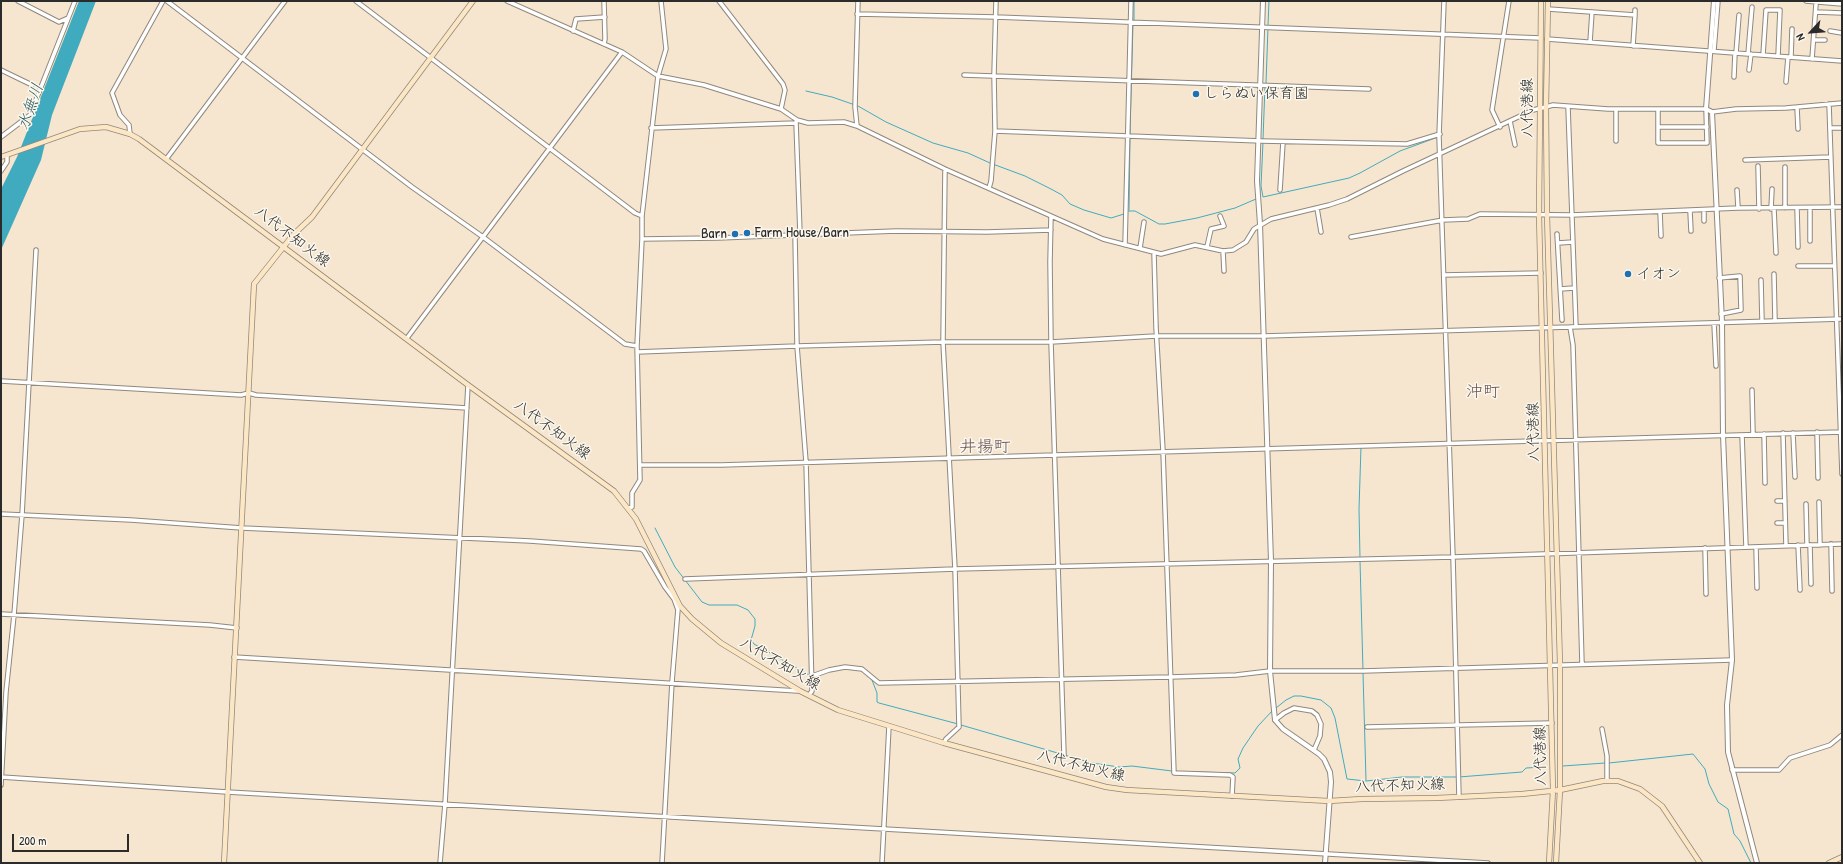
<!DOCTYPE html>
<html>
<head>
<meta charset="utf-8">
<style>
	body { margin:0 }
	#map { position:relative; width:1843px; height:864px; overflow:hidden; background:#f6e6cf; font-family:"Patrick Hand",sans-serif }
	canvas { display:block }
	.frame { position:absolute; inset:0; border:2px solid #2b2b2b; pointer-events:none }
	.north { position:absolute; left:1791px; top:12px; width:40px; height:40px; -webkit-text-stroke:3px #fbf7ec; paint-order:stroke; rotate:244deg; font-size:11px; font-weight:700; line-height:16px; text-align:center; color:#2b2b2b }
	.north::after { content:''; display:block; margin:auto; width:14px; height:18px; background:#2b2b2b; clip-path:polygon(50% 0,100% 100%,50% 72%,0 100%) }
	.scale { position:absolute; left:12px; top:834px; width:117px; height:18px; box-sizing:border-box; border:2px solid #2b2b2b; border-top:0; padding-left:5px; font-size:12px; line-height:14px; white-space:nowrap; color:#2b2b2b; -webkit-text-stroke:3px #fbf7ec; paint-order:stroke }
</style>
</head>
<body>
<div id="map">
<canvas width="1843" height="864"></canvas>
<div class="frame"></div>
<div class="north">N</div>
<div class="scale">200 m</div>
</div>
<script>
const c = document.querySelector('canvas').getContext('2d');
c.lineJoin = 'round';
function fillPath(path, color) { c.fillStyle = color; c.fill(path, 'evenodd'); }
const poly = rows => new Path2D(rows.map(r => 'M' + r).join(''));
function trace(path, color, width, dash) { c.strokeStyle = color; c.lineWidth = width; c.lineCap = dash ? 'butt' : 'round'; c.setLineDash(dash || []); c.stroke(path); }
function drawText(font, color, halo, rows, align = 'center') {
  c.font = font + ' "Patrick Hand","Klee One",sans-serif'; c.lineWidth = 3; c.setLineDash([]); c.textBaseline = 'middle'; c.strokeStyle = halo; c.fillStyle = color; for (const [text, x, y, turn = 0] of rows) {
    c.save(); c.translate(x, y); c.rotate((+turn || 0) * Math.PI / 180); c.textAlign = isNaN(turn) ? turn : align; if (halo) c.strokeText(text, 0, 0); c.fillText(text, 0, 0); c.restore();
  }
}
fillPath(poly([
	[79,1,96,1,52,115,41,160,1,250,1,189,17,157]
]), '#40abbf');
trace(poly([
	[1134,20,1134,1],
	[1268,25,1269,1],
	[1266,83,1268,28],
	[806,91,832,97,858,106,886,122,933,143,968,153,990,163,1025,176,1051,189,1062,195,1070,204,1084,210,1111,218,1124,214],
	[1130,134,1133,23],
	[1263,139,1265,86],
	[1263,142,1261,186,1263,197,1349,178,1360,173,1400,151,1438,137],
	[1129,210,1130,137],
	[1128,211,1135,211,1159,224,1165,224,1197,218,1235,208,1256,199],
	[655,528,675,567,702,602,709,605,737,605,748,610,755,619,755,626,751,640,754,644,811,676],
	[1360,558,1359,509,1361,447],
	[1360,561,1363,670],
	[1363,673,1366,780],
	[872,680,877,693,877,702,879,703,958,724],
	[1276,708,1286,700,1294,696,1301,696,1321,700,1331,708,1335,718,1347,779,1366,781,1402,777,1456,777],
	[961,725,1092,763,1119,767,1132,766,1172,771],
	[1609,763,1693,754,1705,769,1709,784,1718,802,1728,809,1734,834,1740,841,1751,863],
	[1563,766,1605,763],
	[1197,772,1235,773,1240,768,1238,759,1243,748,1258,726,1273,710],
	[1459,777,1522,772,1526,768,1543,767]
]), '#40abbf', 1);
const minor = poly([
	[18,1,59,22,68,18],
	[167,1,412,187,483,237,625,344,637,346],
	[356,1,635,213,642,216],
	[507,1,622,52,658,76,704,85,781,109,797,120,808,123,844,122,857,126,945,169,1103,239,1161,254,1195,245,1223,251,1233,250,1246,242,1254,229,1271,219,1329,205,1347,199,1403,171,1533,110,1546,107,1553,105,1608,109,1706,109,1707,143,1658,143,1658,109],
	[719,1,783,84,785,90,781,109],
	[1444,1,1439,136,1453,557,1459,797],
	[1806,1,1842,4],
	[1548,9,1635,15,1635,10],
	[1816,12,1842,13],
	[857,14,996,17,1540,38],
	[573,31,576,19,605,17],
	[1830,31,1842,33],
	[1547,39,1842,61],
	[1814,40,1825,40],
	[1590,42,1592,12],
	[604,44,605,39,604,1],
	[1633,46,1635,15],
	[1714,50,1718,1],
	[1736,53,1739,15],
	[1748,54,1752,7],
	[1763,55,1766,10,1780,10,1778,56],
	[1791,57,1792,29],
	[1812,59,1816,4],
	[1,70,32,85],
	[1749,70,1751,54],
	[964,75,1369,89],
	[1734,77,1735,53],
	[1786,82,1788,57],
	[1829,104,1842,474],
	[1568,107,1576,327],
	[1797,107,1798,129],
	[1616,109,1616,141],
	[1712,112,1736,109,1786,108,1842,103],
	[1510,121,1515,145],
	[796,122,800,234],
	[857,126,855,107,858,1],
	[1500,127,1492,110,1509,1],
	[1658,127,1707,127],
	[651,128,796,123],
	[1830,128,1842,128],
	[995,131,1261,141,1407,144,1440,134],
	[130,134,129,125,120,115,112,93,163,1],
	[1,137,30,115,75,1],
	[167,158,285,1],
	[1745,160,1831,157],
	[1758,166,1759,209],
	[1785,167,1785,208],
	[1,171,7,162,7,155],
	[989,188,991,181,995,131,994,75,996,1],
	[1280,190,1283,142],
	[1737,190,1738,208],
	[1317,208,1321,232],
	[1797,208,1798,247],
	[1810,208,1810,241],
	[1771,209,1772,189],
	[1774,209,1776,253],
	[1704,210,1704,221],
	[1690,211,1691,231],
	[1660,212,1661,236],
	[1051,216,1050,262,1051,342,1064,755],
	[1557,234,1562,320],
	[795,235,797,346,806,462,809,575,812,691,809,695],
	[1351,237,1443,220,1468,219,1480,214,1572,215,1738,208,1842,207],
	[642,239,718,238,896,231,987,232,1051,230],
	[1558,243,1573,242],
	[1125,245,1131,1],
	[1207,247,1211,229,1224,226,1220,216],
	[1140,248,1144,222],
	[1223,251,1224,271],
	[1154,253,1156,327,1163,451,1174,773,1230,775,1233,777,1232,796],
	[1798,266,1834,266],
	[1774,274,1775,321],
	[1444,275,1541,273],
	[1719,278,1740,276,1741,310,1721,314],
	[1761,280,1762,321],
	[1560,289,1574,288],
	[1714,323,1716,366],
	[1570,327,1573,345,1582,664],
	[407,338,622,52],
	[637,352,797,346,943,342,1051,342,1156,336,1264,336,1842,319],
	[1,381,241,395,249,393,256,395,467,408],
	[1752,390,1753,434],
	[1817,432,1818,478],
	[1783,433,1786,546],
	[1793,433,1795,477],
	[1764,434,1765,483],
	[1742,435,1746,547],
	[640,465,721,465,1055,455,1842,432],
	[1777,501,1785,501],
	[1819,502,1820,545],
	[1806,504,1807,545],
	[629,508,632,507,632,493,640,480,637,346,642,239,642,216,658,76,666,49,661,1],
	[1,514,131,520,242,528,530,541,641,549,644,551,665,587,674,599,678,610],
	[1777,523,1785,523],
	[1831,544,1832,591],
	[1798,545,1800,590],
	[1810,545,1811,584],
	[1756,547,1757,588],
	[1705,548,1706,594],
	[685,579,955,569,1453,557,1842,544],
	[1,614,210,625,237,628],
	[234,657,798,691],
	[812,676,829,670,845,667,862,669,879,683,1170,677,1236,675,1270,671,1363,671,1732,660],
	[1275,720,1284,713,1294,708,1312,711,1317,715,1321,724,1320,736,1314,750],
	[1367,727,1552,723],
	[1602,729,1607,756,1607,781],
	[944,743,946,739,959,727,955,569,943,342,945,169],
	[1732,770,1779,770,1790,758,1830,745,1842,735],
	[1,777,227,792,1488,863],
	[1,785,6,692,14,615,22,515,36,250],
	[440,863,445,804,468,385],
	[662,863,672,682,678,609],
	[882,863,889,726]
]);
const tertiary = poly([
	[1263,1,1257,181,1260,224,1271,561,1270,671,1275,720,1283,729,1319,754,1324,759,1330,772,1331,782,1325,863],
	[1714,1,1706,109,1712,112,1722,322,1723,435,1732,660,1727,705,1728,752,1757,863]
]);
const secondary = poly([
	[1541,1,1539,215,1553,790,1549,863],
	[1548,1,1546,107,1547,215,1560,664,1560,790,1556,863],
	[1,157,80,129,106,127,130,134,139,139,468,385,614,491,636,519,680,606,692,619,721,643,800,691,838,710,944,743,1106,787,1127,790,1329,801,1362,799,1436,798,1522,794,1560,790,1603,781,1618,781,1640,789,1662,806,1700,863],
	[224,863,254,284,293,235,312,217,473,1],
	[1829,863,1842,857]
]);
trace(minor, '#90887d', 5.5);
trace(tertiary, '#90887d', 6);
trace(secondary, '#90887d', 6);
trace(minor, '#fff', 3.5);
trace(tertiary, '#fff', 4);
trace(secondary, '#fce6c4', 4.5);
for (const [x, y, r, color] of [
	[1196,94,4,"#1f6fb2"],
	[747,233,4,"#1f6fb2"],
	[735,234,4,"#1f6fb2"],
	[1628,274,4,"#1f6fb2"]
]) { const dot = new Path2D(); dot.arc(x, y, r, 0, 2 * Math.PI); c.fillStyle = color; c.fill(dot); trace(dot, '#fbf7ec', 1.5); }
drawText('15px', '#2b2b2b', '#fbf7ec', [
	["しらぬい保育園",1204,94],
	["Farm House/Barn",755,233],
	["Barn",727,234,"right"],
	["イオン",1636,274]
], 'left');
drawText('15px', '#2b2b2b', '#fbf7ec', [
	["八代港線",1528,108,-90],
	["八代不知火線",292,237,37],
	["八代不知火線",552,430,36],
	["八代港線",1534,432,-91],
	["八代不知火線",780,664,30],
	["八代港線",1541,756,-91],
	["八代不知火線",1081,766,14],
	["八代不知火線",1400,786,-2]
]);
drawText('italic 16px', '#335e66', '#fbf7ec', [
	["水無川",31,107,-71]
]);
drawText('17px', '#6d5655', '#fbf7ec', [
	["沖町",1483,392],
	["井揚町",985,447]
]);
</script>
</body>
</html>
